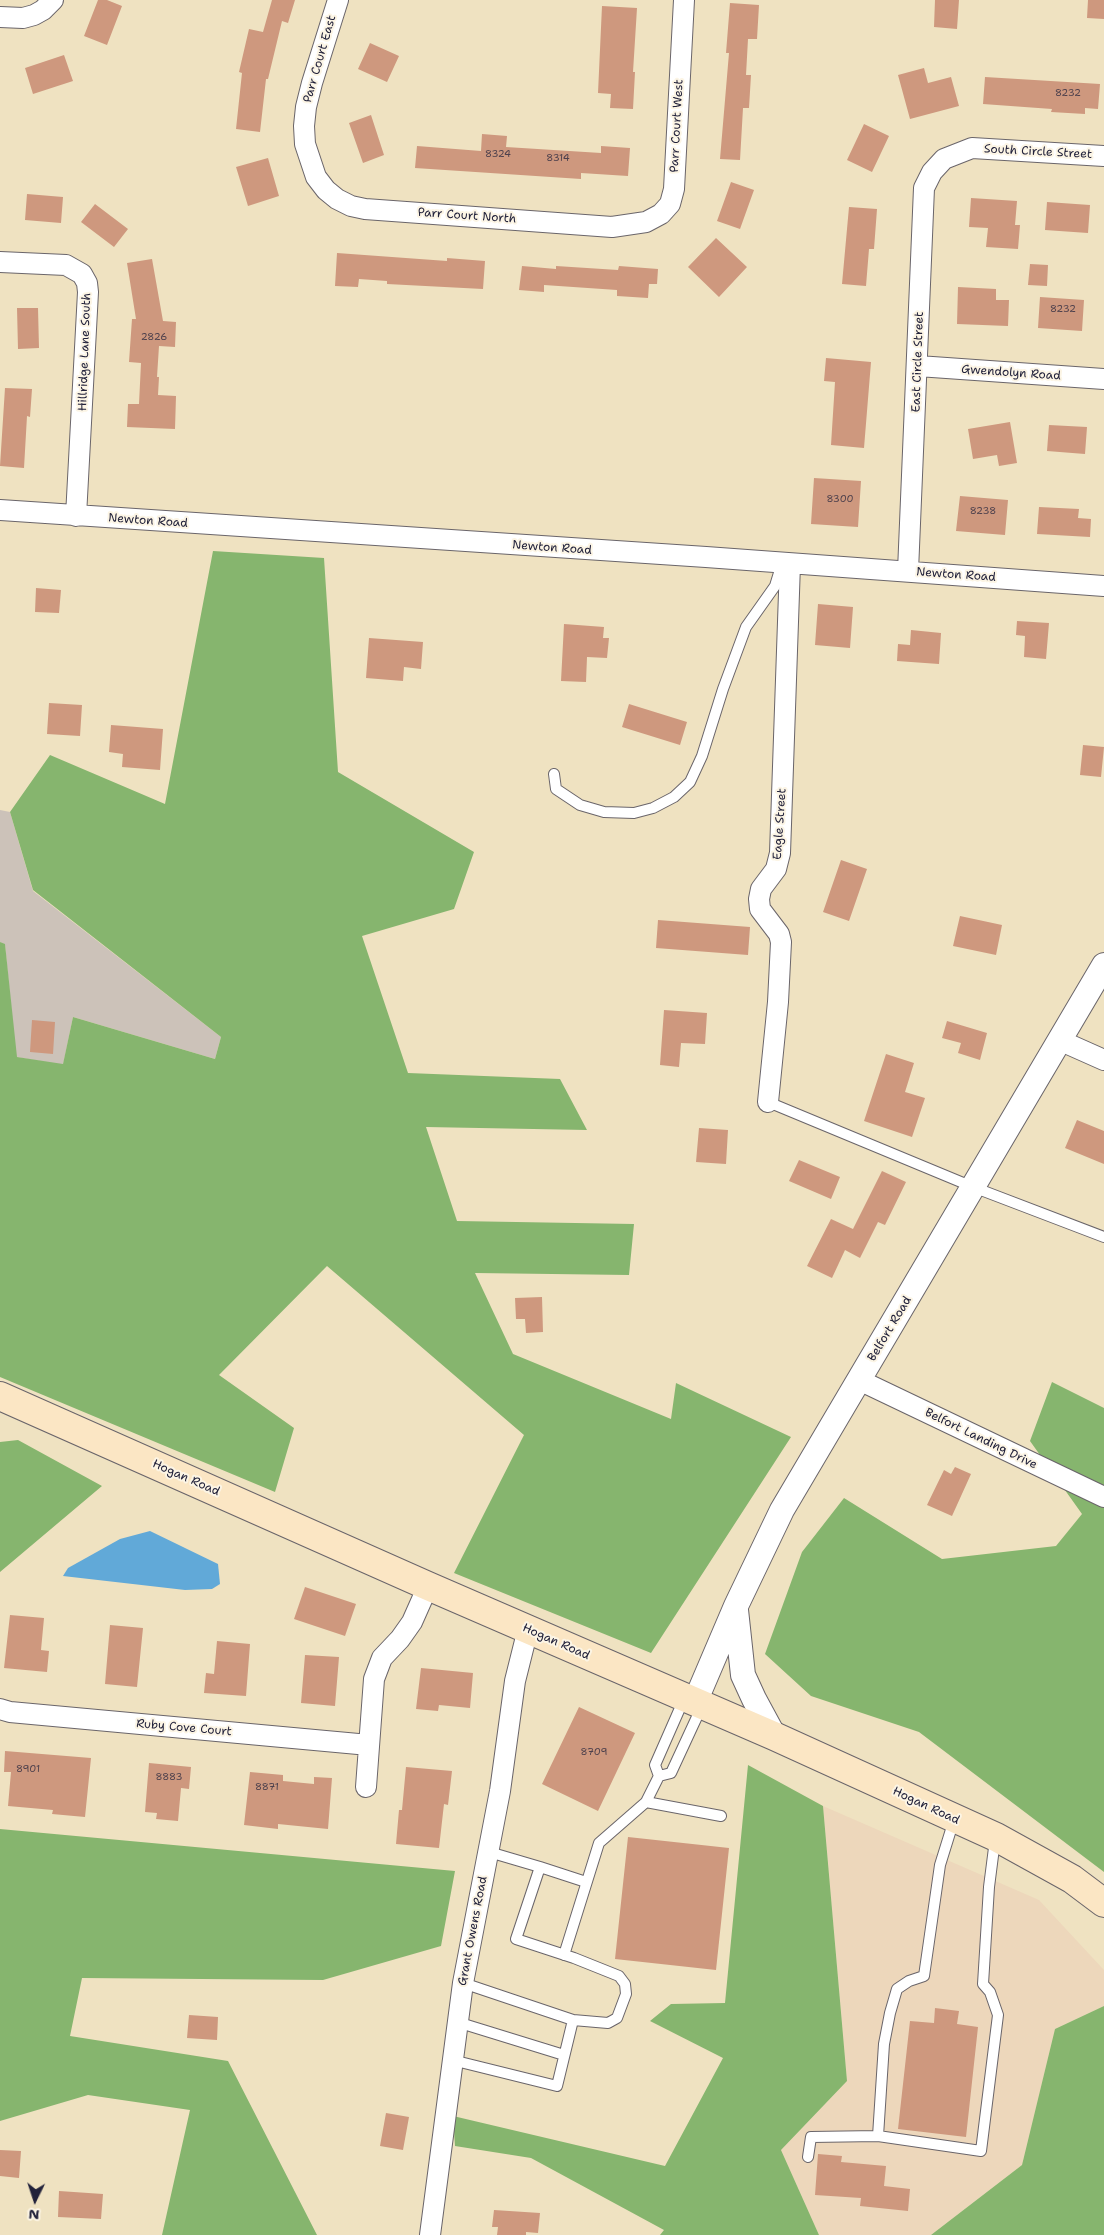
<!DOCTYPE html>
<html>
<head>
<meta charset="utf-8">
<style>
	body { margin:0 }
	#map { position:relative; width:1104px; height:2235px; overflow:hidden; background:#efe2c1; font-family:"Shantell Sans",sans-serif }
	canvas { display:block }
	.north { position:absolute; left:10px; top:2175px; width:50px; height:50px; -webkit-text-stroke:4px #fcf5e5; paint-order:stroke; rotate:184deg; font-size:14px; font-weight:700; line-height:20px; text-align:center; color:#22223b }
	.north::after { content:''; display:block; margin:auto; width:18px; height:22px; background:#22223b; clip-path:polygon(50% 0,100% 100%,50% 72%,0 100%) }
</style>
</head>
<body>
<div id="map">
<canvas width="1104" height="2235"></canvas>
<div class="north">N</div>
</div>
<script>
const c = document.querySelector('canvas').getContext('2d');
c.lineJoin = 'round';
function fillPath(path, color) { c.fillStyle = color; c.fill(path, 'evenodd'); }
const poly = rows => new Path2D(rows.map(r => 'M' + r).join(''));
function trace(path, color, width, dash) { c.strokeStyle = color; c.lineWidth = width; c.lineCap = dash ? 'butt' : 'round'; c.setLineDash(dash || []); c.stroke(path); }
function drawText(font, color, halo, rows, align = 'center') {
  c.font = font + ' "Shantell Sans",sans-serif'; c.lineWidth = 4; c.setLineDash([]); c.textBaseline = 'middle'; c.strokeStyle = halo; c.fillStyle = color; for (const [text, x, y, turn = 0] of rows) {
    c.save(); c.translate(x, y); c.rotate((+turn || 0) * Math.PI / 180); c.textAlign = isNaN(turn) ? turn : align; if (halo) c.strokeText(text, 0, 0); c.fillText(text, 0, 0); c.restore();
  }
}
fillPath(poly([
	[823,1806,1039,1900,1104,1970,1104,2006,1055,2029,1022,2165,931,2235,819,2235,781,2150,847,2081]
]), '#edd7bb');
fillPath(poly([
	[0,810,10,812,33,891,221,1037,215,1059,73,1017,63,1065,16,1057,5,945,0,942]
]), '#ccc2b9');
fillPath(poly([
	[213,551,324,558,338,772,474,852,454,909,362,936,408,1073,560,1079,587,1130,426,1127,457,1221,634,1224,629,1275,475,1273,513,1354,671,1419,676,1383,791,1437,651,1653,454,1573,524,1435,327,1266,219,1375,294,1428,275,1492,0,1377,0,942,5,944,17,1057,63,1064,73,1017,215,1059,221,1037,33,890,10,812,50,755,165,804],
	[1052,1382,1104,1408,1104,1872,919,1732,811,1696,765,1654,802,1552,844,1498,942,1559,1056,1546,1082,1514,1030,1441],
	[18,1440,102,1486,0,1572,0,1442],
	[748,1765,823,1806,847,2081,781,2150,819,2235,660,2235,664,2230,531,2158,455,2146,453,2116,665,2166,723,2058,650,2021,671,2004,725,2003],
	[0,1829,455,1871,441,1946,323,1980,82,1978,70,2036,228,2061,317,2235,162,2235,190,2110,88,2095,0,2121],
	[1104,2006,1104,2235,931,2235,1022,2165,1055,2029]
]), '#86b56e');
fillPath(poly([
	[150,1531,218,1564,220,1584,212,1589,185,1590,63,1576,68,1568,120,1539]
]), '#61a9d8');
fillPath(poly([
	[98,0,107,0,122,6,107,45,84,36],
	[272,0,295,0,288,23,282,21,268,79,266,79,260,132,236,129,242,73,239,72,249,29,263,32],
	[935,0,959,0,957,29,934,27],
	[1088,0,1104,0,1104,19,1087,18],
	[730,3,759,5,757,39,748,39,746,75,751,75,749,108,743,108,740,160,720,159,729,53,726,53],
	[602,6,637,8,633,72,635,72,633,109,610,108,611,94,598,93],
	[370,43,399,56,387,82,358,69],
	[64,55,73,81,33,94,25,68],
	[924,68,928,83,951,77,959,106,910,119,898,75],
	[985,77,1100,84,1098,109,1085,108,1085,114,1051,112,1052,109,983,104],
	[371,115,384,155,363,163,349,123],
	[864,124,889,136,872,172,847,160],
	[482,134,507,136,506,147,601,153,601,146,630,148,628,176,581,173,581,179,415,168,417,146,481,151],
	[268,158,279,196,248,206,236,167],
	[731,182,754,190,740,229,717,221],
	[27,194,63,197,61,223,25,220],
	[971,198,1017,201,1015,225,1020,225,1018,249,986,247,988,228,969,227],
	[1047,202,1090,205,1088,233,1045,230],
	[95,204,128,229,114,247,81,222],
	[849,207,877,209,874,249,869,249,866,286,842,284],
	[716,238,747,267,719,297,688,267],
	[337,253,447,261,447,258,485,261,483,289,387,284,387,281,359,279,358,287,335,286],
	[152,259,163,321,176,322,175,347,159,346,157,377,159,377,158,395,176,396,175,429,127,427,128,404,139,404,141,363,129,362,132,319,136,319,127,263],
	[1030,264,1048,265,1047,286,1028,285],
	[522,266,556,269,556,266,618,270,619,266,658,269,657,284,649,284,648,298,617,296,617,290,544,285,544,292,519,290],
	[958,287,996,289,996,300,1009,300,1008,326,957,324],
	[1040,297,1084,300,1082,331,1038,328],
	[17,308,38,308,39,348,18,349],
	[826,358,871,362,864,448,831,445,835,382,824,381],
	[5,388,32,389,30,417,27,416,24,468,0,466],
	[1010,422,1017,463,999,466,997,455,973,459,968,429],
	[1049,425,1087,427,1085,454,1047,451],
	[814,478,861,481,858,527,811,524],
	[960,496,1008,500,1005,535,956,531],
	[1039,507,1079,509,1078,518,1091,519,1090,537,1037,534],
	[36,588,61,590,59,613,35,612],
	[818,604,853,607,850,648,815,645],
	[1017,621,1049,623,1046,659,1024,657,1025,636,1016,635],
	[564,624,604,627,603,638,609,638,607,658,587,657,586,682,561,681],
	[911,630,941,633,939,664,897,661,898,644,910,645],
	[369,638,423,642,421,669,404,667,403,681,366,678],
	[49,703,82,705,80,736,47,734],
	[629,704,687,722,680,745,622,727],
	[111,725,163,729,160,770,122,767,123,754,109,752],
	[1083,745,1104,747,1101,777,1080,775],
	[841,860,867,869,849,921,823,912],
	[960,916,1002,925,996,955,953,946],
	[658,920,750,927,748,955,656,948],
	[664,1010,707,1013,705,1044,681,1043,679,1067,660,1065],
	[32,1020,55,1022,53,1054,30,1052],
	[947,1021,987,1033,980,1060,958,1053,961,1043,942,1038],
	[886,1054,914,1063,905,1092,925,1098,912,1137,864,1121],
	[1077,1120,1104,1131,1104,1164,1065,1148],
	[699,1128,728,1130,726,1164,696,1162],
	[799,1160,840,1177,831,1199,789,1181],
	[882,1171,906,1182,885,1225,878,1222,860,1258,845,1250,832,1278,807,1266,831,1219,853,1229],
	[542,1297,543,1332,526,1333,525,1319,516,1319,515,1298],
	[955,1467,971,1474,952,1516,927,1505,944,1470,951,1474],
	[305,1587,356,1604,345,1636,294,1619],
	[10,1615,44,1618,41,1650,49,1651,47,1672,4,1668],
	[110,1625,143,1628,137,1687,105,1684],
	[217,1641,250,1644,246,1696,204,1693,206,1673,214,1674],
	[305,1655,339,1657,335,1706,301,1703],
	[421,1668,473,1673,470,1708,439,1705,438,1711,416,1709],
	[579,1707,635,1733,598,1811,542,1784],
	[5,1751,91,1758,85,1817,52,1814,53,1810,8,1806,11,1772,4,1772],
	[149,1763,191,1767,189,1789,181,1788,178,1821,156,1819,157,1813,145,1812],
	[406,1767,452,1771,448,1805,444,1804,439,1848,396,1844,399,1810,402,1810],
	[250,1772,283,1775,283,1781,314,1784,314,1777,332,1778,328,1829,278,1824,278,1829,244,1825],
	[628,1837,729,1848,716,1970,615,1959],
	[935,2008,959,2011,957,2024,978,2027,966,2137,898,2129,910,2021,934,2023],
	[189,2015,218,2017,217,2040,187,2038],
	[386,2113,409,2117,403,2150,380,2146],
	[0,2150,21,2151,19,2178,0,2176],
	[818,2154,842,2156,841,2162,886,2166,884,2186,910,2189,908,2211,860,2206,861,2198,815,2195],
	[59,2191,103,2194,101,2219,58,2217],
	[494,2210,540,2213,538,2233,526,2232,526,2235,497,2235,498,2227,492,2227]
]), '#ce987e');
const service = poly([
	[554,774,556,789,580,805,604,812,634,813,653,808,674,797,690,782,702,756,723,689,746,627,775,586,782,563],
	[768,1102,973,1187,1104,1237],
	[684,1699,655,1765,659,1776,671,1773,702,1706],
	[646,1802,659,1776],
	[954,1820,940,1865,924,1976,909,1981,897,1989,890,2013,884,2044,878,2136,981,2151,998,2015,990,1992,983,1984,989,1887,995,1840],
	[489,1852,540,1867,516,1939,574,1958,619,1976,625,1984,626,1994,617,2018,608,2023,573,2020],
	[540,1867,586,1882],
	[564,1955,599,1843,646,1802,721,1816],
	[457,2022,564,2055],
	[452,2060,557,2086,573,2020,463,1983],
	[808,2157,811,2137,878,2136]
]);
const minor = poly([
	[338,0,312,83,306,107,304,126,305,144,316,177,326,190,337,199,351,206,365,209,612,227,646,222,661,214,670,204,674,189,684,0],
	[0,17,23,18,34,15,43,10,53,0],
	[0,262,66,265,82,274,87,283,88,292,76,516],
	[918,366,1104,379],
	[0,510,706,557,1104,586],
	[908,571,924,188,932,172,944,159,972,148,1104,156],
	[1059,1040,1104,1060],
	[768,1102,778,1002,781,942,779,934,760,909,759,899,761,889,776,869,780,853,790,564],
	[859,1380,1104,1497],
	[0,1709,10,1712,369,1745],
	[366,1787,374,1679,382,1658,400,1639,412,1622,428,1586],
	[430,2235,463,1983,500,1791,515,1681,528,1629]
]);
const tertiary = poly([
	[736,1610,743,1675,754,1699,774,1736],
	[695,1702,736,1606,782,1510,1104,965]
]);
const secondary = poly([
	[0,1396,428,1586,774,1736,996,1837,1072,1879,1104,1903]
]);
trace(service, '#6a656a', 12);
trace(minor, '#6a656a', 22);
trace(tertiary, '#6a656a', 26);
trace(secondary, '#6a656a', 30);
trace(service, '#fff', 10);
trace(minor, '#fff', 20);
trace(tertiary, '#fff', 24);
trace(secondary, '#fbe6c4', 28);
drawText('10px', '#4d404c', null, [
	["8232",1068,93],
	["8324",498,154],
	["8314",558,158],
	["8232",1063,309],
	["2826",154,337],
	["8300",840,499],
	["8238",983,511],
	["8709",594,1752],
	["8901",28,1769],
	["8883",169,1777],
	["8871",267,1787]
]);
drawText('12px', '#22223b', '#fcf5e5', [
	["Parr Court East",320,59,-74],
	["Parr Court West",677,126,-87],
	["South Circle Street",1038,152,3],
	["Parr Court North",467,216,4],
	["Hillridge Lane South",85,352,-88],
	["East Circle Street",918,362,-88],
	["Gwendolyn Road",1011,373,4],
	["Newton Road",148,521,4],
	["Newton Road",552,548,4],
	["Newton Road",956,575,4],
	["Eagle Street",780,824,-86],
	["Belfort Road",890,1329,-59],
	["Belfort Landing Drive",981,1439,26],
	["Hogan Road",186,1478,24],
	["Hogan Road",556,1642,24],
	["Ruby Cove Court",184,1728,5],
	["Hogan Road",926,1806,25],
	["Grant Owens Road",473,1931,-79]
]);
</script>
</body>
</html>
